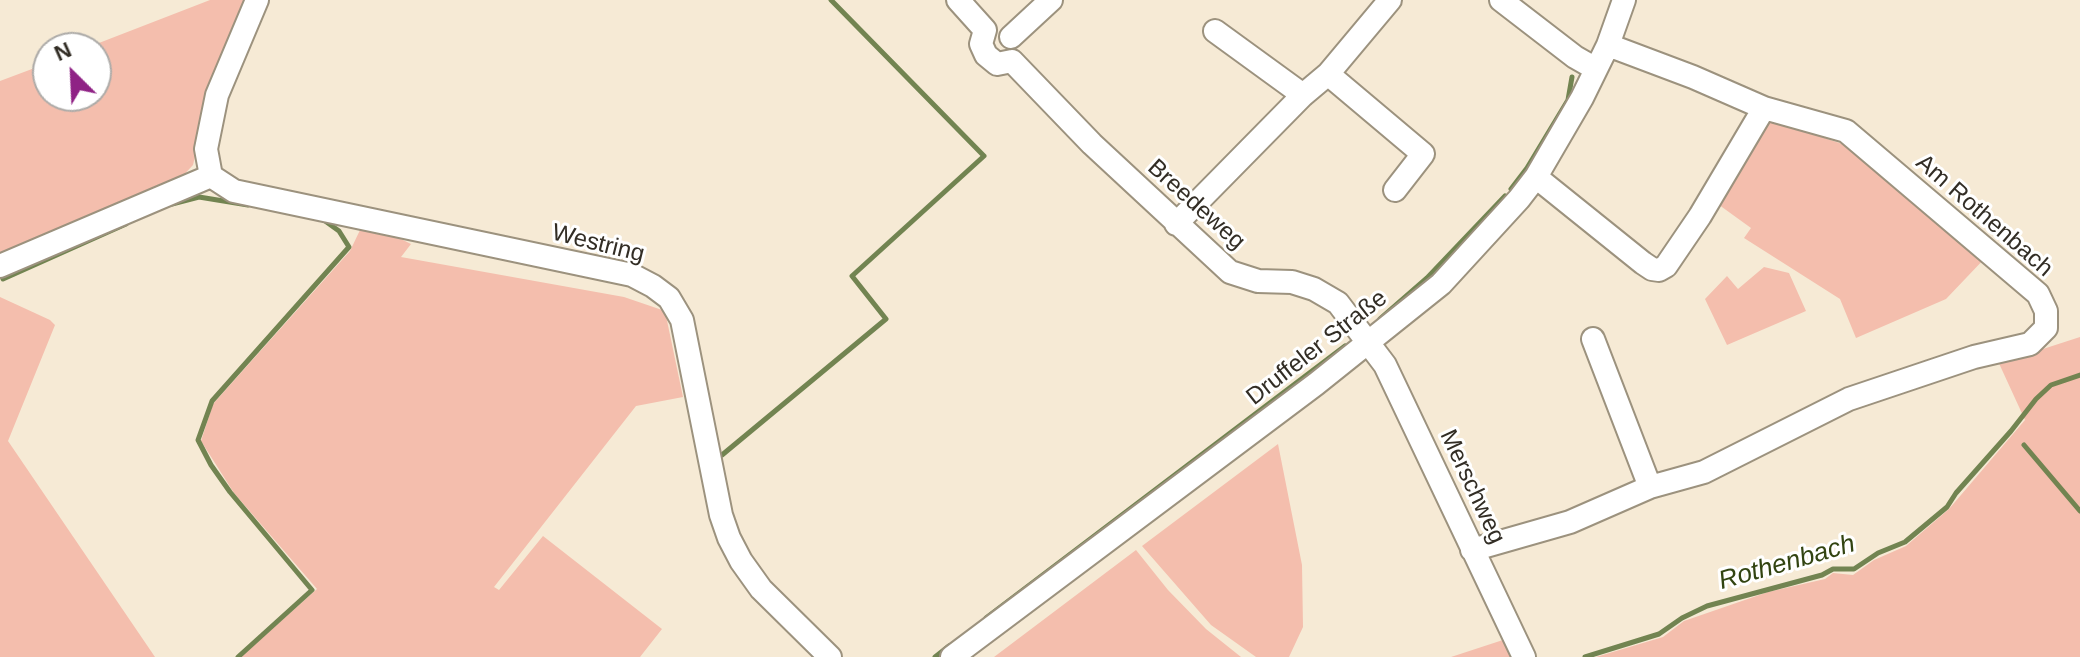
<!DOCTYPE html>
<html>
<head>
<meta charset="utf-8">
<style>
	body { margin:0 }
	#map { position:relative; width:2080px; height:657px; overflow:hidden; background:#f6ead5; font-family:Arial,sans-serif }
	canvas { display:block }
	.north { position:absolute; left:32px; top:32px; width:80px; height:80px; box-sizing:border-box; background:#fff; border:2px solid #adaba8; border-radius:50%; rotate:336deg; font-size:22px; font-weight:700; line-height:32px; text-align:center; color:#322d25 }
	.north::after { content:''; display:block; margin:auto; width:28px; height:36px; background:#8f2285; clip-path:polygon(50% 0,100% 100%,50% 72%,0 100%) }
</style>
</head>
<body>
<div id="map">
<canvas width="2080" height="657"></canvas>
<div class="north">N</div>
</div>
<script>
const c = document.querySelector('canvas').getContext('2d');
c.lineJoin = 'round';
function fillPath(path, color) { c.fillStyle = color; c.fill(path, 'evenodd'); }
const poly = rows => new Path2D(rows.map(r => 'M' + r).join(''));
function trace(path, color, width, dash) { c.strokeStyle = color; c.lineWidth = width; c.lineCap = dash ? 'butt' : 'round'; c.setLineDash(dash || []); c.stroke(path); }
function drawText(font, color, halo, rows, align = 'center') {
  c.font = font + ' Arial,sans-serif'; c.lineWidth = 6; c.setLineDash([]); c.textBaseline = 'middle'; c.strokeStyle = halo; c.fillStyle = color; for (const [text, x, y, turn = 0] of rows) {
    c.save(); c.translate(x, y); c.rotate((+turn || 0) * Math.PI / 180); c.textAlign = isNaN(turn) ? turn : align; if (halo) c.strokeText(text, 0, 0); c.fillText(text, 0, 0); c.restore();
  }
}
fillPath(poly([
	[210,0,248,0,210,93,193,165,179,180,0,258,0,81,48,63,48,96,96,96,96,48,86,48],
	[1772,120,1848,146,1987,256,1946,299,1856,338,1840,299,1744,238,1751,228,1715,202,1761,123],
	[361,228,391,234,411,244,401,257,624,297,665,311,683,397,636,406,494,587,499,590,543,536,662,629,640,657,241,657,317,589,234,493,201,441,213,404,350,251],
	[1764,267,1789,273,1806,311,1727,345,1705,299,1727,276,1738,289],
	[0,297,50,320,55,325,8,441,155,657,0,657],
	[2080,337,2080,657,1596,657,1663,637,1684,621,1768,592,1825,579,1833,573,1853,575,1874,560,1906,546,1949,509,2025,420,1997,359,2043,349],
	[1278,444,1302,565,1303,627,1289,657,1256,657,1211,625,1142,546],
	[1136,550,1168,590,1206,629,1241,657,994,657],
	[1506,639,1514,657,1451,657]
]), '#f4bead');
trace(poly([
	[1511,189,1527,168,1568,100,1572,77],
	[172,204,199,197,248,205],
	[3,279,126,224],
	[1380,319,1427,278,1505,196],
	[2024,445,2080,511],
	[722,455,886,319,852,276,984,156,831,0],
	[986,618,1345,346],
	[238,657,312,590,230,492,211,465,198,440,212,401,349,247,339,231,321,218],
	[935,657,949,646],
	[1585,657,1659,634,1682,618,1707,606,1822,575,1833,569,1854,569,1878,553,1905,542,1947,507,1956,493,2011,431,2036,399,2051,385,2080,375]
]), '#728451', 5);
const minor = poly([
	[257,0,217,95,206,149,211,176,234,191,632,275,653,286,669,298,682,320,721,515,729,538,741,561,761,589,830,657],
	[958,0,985,30],
	[1501,0,1575,57,1596,69],
	[985,30,981,44,986,55,997,64,1012,61],
	[1215,31,1303,95],
	[1011,37,1051,0],
	[1012,61,1092,144,1230,272,1258,281,1292,282,1314,289,1338,303,1385,365,1524,657],
	[1328,74,1423,154,1395,190],
	[1536,177,1643,263,1652,269,1659,270,1666,266,1700,216,1764,108],
	[1176,224,1303,95,1328,74,1390,0],
	[0,266,211,176],
	[1593,339,1650,487],
	[1472,550,1570,522,1650,487,1704,472,1849,399,1974,357,2030,344,2046,328,2046,311,2038,294,1846,131,1764,108,1693,77,1608,45],
	[952,657,1316,384,1441,284,1519,199,1536,177,1582,98,1608,45,1624,0]
]);
trace(minor, '#9c927e', 26);
trace(minor, '#fff', 22);
drawText('24px', '#322d25', '#fff', [
	["Breedeweg",1196,205,42],
	["Am Rothenbach",1984,216,41],
	["Westring",598,244,14],
	["Druffeler Straße",1317,348,-38],
	["Merschweg",1472,487,65]
]);
drawText('italic 26px', '#324411', '#fff', [
	["Rothenbach",1787,563,-16]
]);
</script>
</body>
</html>
